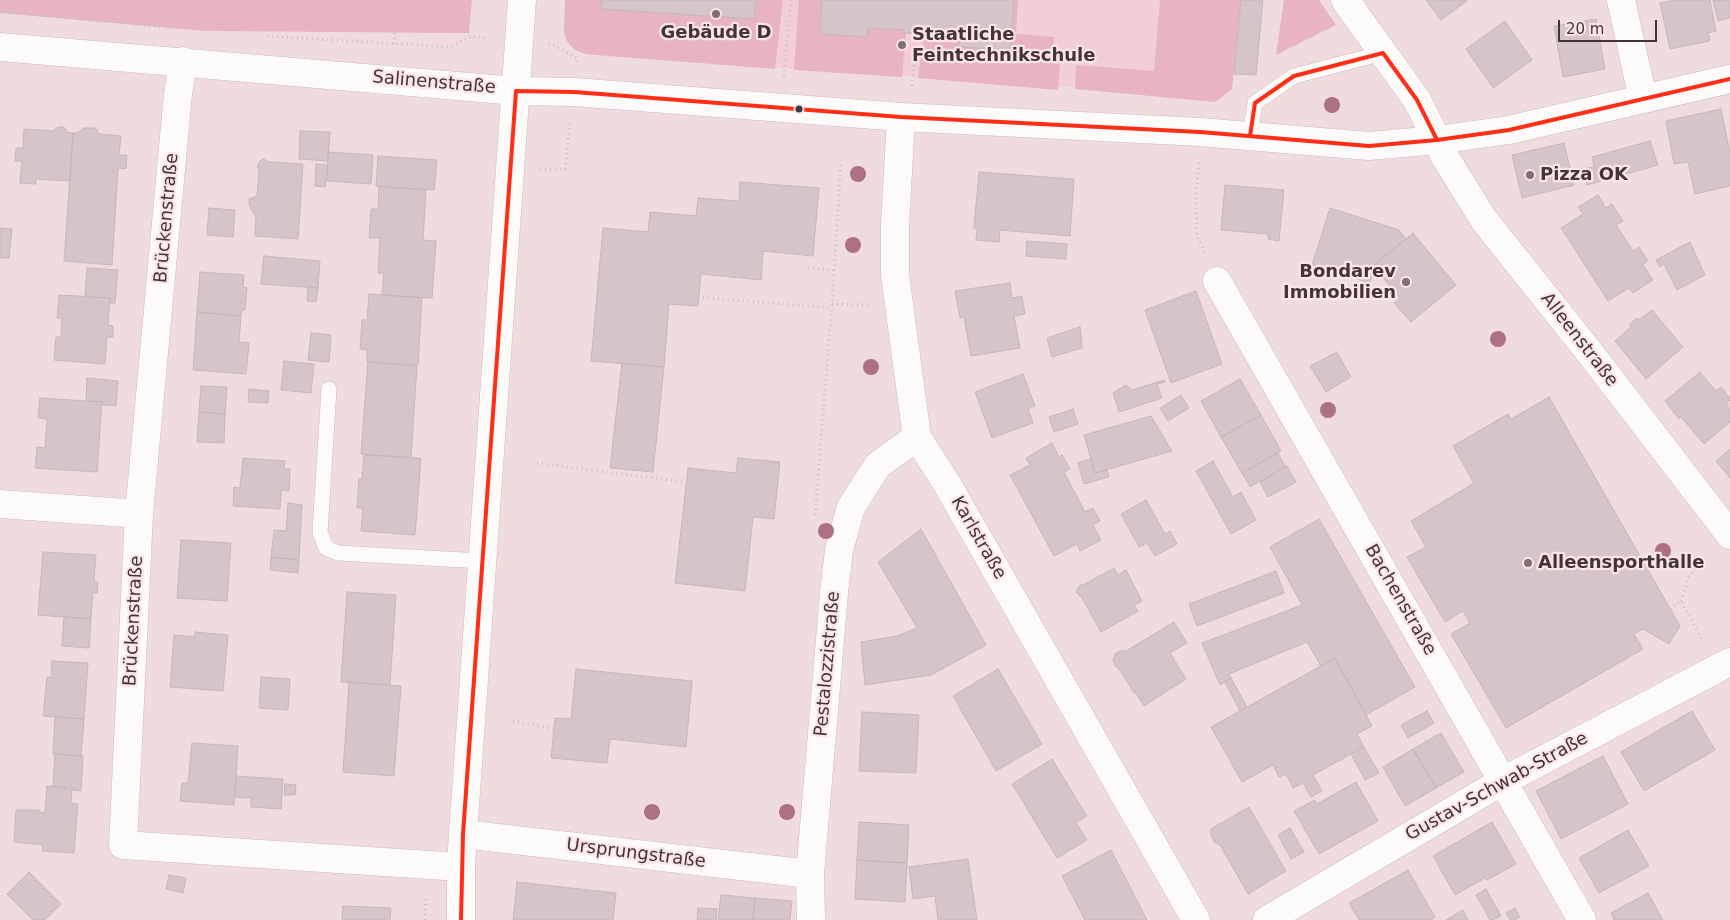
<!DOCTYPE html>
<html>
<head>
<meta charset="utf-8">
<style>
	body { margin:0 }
	#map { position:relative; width:1730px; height:920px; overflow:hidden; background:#f0dbdf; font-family:"DejaVu Sans",sans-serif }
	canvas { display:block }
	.scale { position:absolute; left:1558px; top:20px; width:99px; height:22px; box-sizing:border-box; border:2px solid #433437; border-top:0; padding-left:6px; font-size:15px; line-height:18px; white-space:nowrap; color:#433437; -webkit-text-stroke:4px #fce5e9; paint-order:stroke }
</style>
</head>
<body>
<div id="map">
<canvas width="1730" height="920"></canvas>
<div class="scale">20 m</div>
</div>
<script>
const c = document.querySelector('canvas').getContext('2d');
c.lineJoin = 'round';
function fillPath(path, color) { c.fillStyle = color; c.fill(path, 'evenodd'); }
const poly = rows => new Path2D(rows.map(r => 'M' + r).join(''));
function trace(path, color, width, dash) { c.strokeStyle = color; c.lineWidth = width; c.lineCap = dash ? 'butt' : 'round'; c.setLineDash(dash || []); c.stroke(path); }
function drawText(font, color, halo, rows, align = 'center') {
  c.font = font + ' "DejaVu Sans",sans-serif'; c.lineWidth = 4.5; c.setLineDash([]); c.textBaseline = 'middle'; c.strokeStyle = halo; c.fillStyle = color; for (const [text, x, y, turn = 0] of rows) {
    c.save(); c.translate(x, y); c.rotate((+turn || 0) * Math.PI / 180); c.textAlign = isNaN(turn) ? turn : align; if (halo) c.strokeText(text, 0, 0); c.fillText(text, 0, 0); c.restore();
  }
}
fillPath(poly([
	[565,0,1239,0,1214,96,600,56,585,54,574,49,567,41,564,31]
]), '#f2cfd6');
fillPath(poly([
	[0,0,472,0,469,33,205,31,0,13],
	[565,0,602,0,602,9,754,19,756,0,783,0,775,69,585,54,574,49,567,41,564,31],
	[799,0,822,0,820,34,867,37,868,28,904,30,903,32,906,33,902,77,794,70],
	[1014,0,1018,0,1016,34,1054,37,1052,63,1060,64,1058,90,918,78,924,34,930,34,930,32,960,34,959,47],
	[1160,0,1241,0,1232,89,1215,102,1075,89,1076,65,1154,71],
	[1284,0,1319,0,1336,25,1276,55]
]), '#e7b4bf');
const building = poly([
	[602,0,756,0,754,19,601,9,602,0],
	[822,0,1014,0,1011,50,959,47,960,34,930,32,930,34,924,34,903,33,904,30,868,28,867,37,820,34,822,0],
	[1241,0,1263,0,1256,75,1234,74,1241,0],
	[1426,0,1468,0,1441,20,1426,0],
	[1675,0,1710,0,1716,31,1708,33,1710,41,1670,49,1660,3,1675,0],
	[1713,0,1730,0,1730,18,1718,21,1713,0],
	[1596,19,1605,69,1563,77,1554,26,1596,19],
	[1505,21,1532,60,1493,88,1466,49,1505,21],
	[1721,109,1730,153,1730,186,1695,194,1688,162,1674,164,1666,121,1721,109],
	[58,127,64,127,67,132,73,133,70,181,36,179,36,184,20,183,22,161,15,161,16,148,23,148,24,129,53,131,58,127],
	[84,128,95,128,99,134,121,136,119,155,127,155,126,169,118,168,112,265,64,261,73,133,77,133,84,128],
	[300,131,330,132,328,161,299,159,300,131],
	[1650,141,1658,165,1587,185,1583,169,1594,167,1592,157,1650,141],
	[1564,143,1574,185,1522,198,1512,155,1564,143],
	[328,152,373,155,371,184,327,181,328,152],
	[378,156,437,160,434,190,376,186,378,156],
	[263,159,270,162,303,164,298,239,255,236,256,217,249,205,249,199,257,196,259,171,257,166,260,161,263,159],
	[316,164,328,165,325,187,315,186,316,164],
	[979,172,1074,179,1070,236,1000,230,999,242,976,240,977,229,974,228,979,172],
	[740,182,819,188,813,256,763,251,761,280,701,274,698,306,669,304,664,367,591,361,603,228,648,232,650,212,696,216,698,198,739,201,740,182],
	[1225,185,1284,190,1279,241,1268,239,1268,234,1221,230,1225,185],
	[379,187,426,190,423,240,436,241,432,298,382,295,384,273,378,273,380,238,369,238,371,209,378,209,379,187],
	[1598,195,1606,208,1612,204,1623,221,1616,225,1633,251,1639,247,1648,261,1643,265,1653,280,1633,293,1629,288,1608,301,1561,228,1583,214,1578,207,1598,195],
	[209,208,235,210,233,237,207,235,209,208],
	[1330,208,1399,230,1406,239,1373,266,1375,267,1370,283,1312,265,1330,208],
	[0,228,12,229,9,258,0,258,0,228],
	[1413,233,1456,285,1411,322,1394,303,1400,298,1373,266,1413,233],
	[1027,241,1067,244,1066,259,1026,256,1027,241],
	[1690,242,1705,275,1677,290,1664,264,1660,267,1656,260,1690,242],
	[264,256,320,261,318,288,261,284,264,256],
	[87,268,118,270,115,303,110,303,110,298,85,297,87,268],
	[200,272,244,275,243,287,247,288,245,310,242,310,241,316,197,312,200,272],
	[1010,283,1012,298,1022,296,1025,314,1014,316,1020,348,971,356,964,317,960,318,955,291,1010,283],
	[308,287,318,288,316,302,307,301,308,287],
	[1196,291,1222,364,1171,383,1145,310,1196,291],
	[369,294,422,298,418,365,367,362,367,350,360,349,362,320,367,320,369,294],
	[59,295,110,298,108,325,113,326,113,337,107,337,105,364,54,360,56,337,61,337,62,318,57,318,59,295],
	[1652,310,1683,347,1646,379,1615,341,1631,327,1629,325,1637,318,1639,320,1652,310],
	[197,312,241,316,239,342,249,343,246,374,193,370,197,312],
	[1080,327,1082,348,1052,357,1047,338,1080,327],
	[311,333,331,335,329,362,308,360,311,333],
	[1337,352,1351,377,1326,392,1310,366,1337,352],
	[284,361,314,364,311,393,281,390,284,361],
	[368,362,417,366,411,458,361,454,368,362],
	[622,363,664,367,653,472,610,468,622,363],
	[1700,372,1716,391,1721,387,1730,398,1730,400,1726,404,1730,409,1730,422,1704,444,1681,417,1679,419,1665,401,1700,372],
	[1023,374,1035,406,1028,409,1033,423,992,438,975,392,1023,374],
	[87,378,118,381,116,406,102,405,102,402,86,401,87,378],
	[1240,379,1261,415,1221,437,1201,401,1240,379],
	[1164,380,1165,382,1157,384,1162,398,1119,412,1113,393,1126,385,1132,390,1164,380],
	[201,386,227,387,225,414,199,412,201,386],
	[249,389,269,391,268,403,248,402,249,389],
	[1181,395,1189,408,1168,421,1160,408,1181,395],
	[1549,397,1680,626,1669,644,1643,629,1634,634,1643,649,1506,728,1451,634,1470,623,1463,611,1445,622,1407,557,1426,547,1411,521,1474,483,1453,446,1508,414,1511,419,1549,397],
	[40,398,102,402,97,472,35,468,37,447,45,448,47,419,38,418,40,398],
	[1073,409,1078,424,1054,432,1049,417,1073,409],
	[199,412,225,414,224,443,197,442,199,412],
	[1261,415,1281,451,1242,473,1221,437,1261,415],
	[1151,416,1172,451,1095,473,1084,435,1151,416],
	[1052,443,1059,457,1062,455,1070,469,1064,472,1085,512,1093,508,1100,521,1093,525,1101,540,1080,551,1077,544,1054,556,1010,475,1030,465,1026,458,1052,443],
	[1730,449,1730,478,1716,461,1730,449],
	[1278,453,1285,467,1250,487,1242,473,1278,453],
	[364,455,421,458,415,535,361,531,363,508,357,508,359,479,362,479,364,455],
	[243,458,285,461,284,469,290,469,289,491,281,490,280,509,233,506,234,487,240,488,243,458],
	[738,458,780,462,774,519,753,517,745,591,675,583,688,468,736,473,738,458],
	[1091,459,1095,473,1107,470,1109,477,1084,484,1078,463,1091,459],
	[1213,461,1233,497,1241,492,1256,520,1231,534,1196,471,1213,461],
	[1287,466,1296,482,1268,497,1260,482,1287,466],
	[1146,500,1165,534,1170,531,1177,544,1155,556,1147,543,1139,547,1121,514,1146,500],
	[288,503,302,505,299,560,271,557,274,530,286,531,288,503],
	[1319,519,1415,687,1366,715,1335,658,1321,666,1307,642,1229,674,1231,678,1220,685,1202,643,1302,605,1270,547,1319,519],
	[921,529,986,645,931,675,865,685,861,642,897,636,917,628,878,562,921,529],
	[181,540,231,543,227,601,177,598,181,540],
	[43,552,96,555,94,581,98,582,97,593,93,592,91,619,38,615,43,552],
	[271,557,299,560,298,573,270,570,271,557],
	[1114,568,1118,575,1126,570,1142,601,1134,605,1138,611,1101,632,1082,598,1077,593,1077,589,1080,585,1085,584,1114,568],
	[1276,571,1284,593,1197,626,1189,604,1276,571],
	[347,592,396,595,390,685,341,682,347,592],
	[64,617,91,619,89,648,62,646,64,617],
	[1174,622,1187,643,1170,653,1186,679,1144,706,1135,692,1134,693,1119,669,1116,667,1113,660,1115,654,1120,651,1126,651,1174,622],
	[195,632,228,635,223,691,170,687,174,635,195,637,195,632],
	[1335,658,1372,726,1357,734,1364,747,1313,775,1322,791,1311,797,1303,783,1293,788,1286,774,1279,777,1273,765,1242,782,1211,727,1335,658],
	[52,661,88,663,84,719,43,716,47,677,51,678,52,661],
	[576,669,692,681,686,747,610,739,607,763,551,758,555,718,571,719,576,669],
	[998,669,1042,744,996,771,953,696,998,669],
	[261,677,290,679,288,710,259,708,261,677],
	[1231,678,1247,707,1240,711,1225,682,1231,678],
	[349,682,401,686,394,776,343,772,349,682],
	[1427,711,1434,723,1408,738,1401,725,1427,711],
	[1692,711,1715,750,1644,791,1621,752,1692,711],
	[862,712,919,715,916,773,859,771,862,712],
	[55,717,84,719,81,756,53,754,55,717],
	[1441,733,1464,772,1436,788,1413,749,1441,733],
	[192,743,238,746,234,805,180,801,182,783,188,783,192,743],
	[1364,747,1379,773,1365,780,1351,754,1364,747],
	[1413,749,1436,788,1405,806,1383,767,1413,749],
	[55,754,83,756,81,791,53,787,55,754],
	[1603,756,1628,804,1561,839,1536,791,1603,756],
	[1052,759,1087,816,1076,822,1087,840,1057,858,1012,784,1052,759],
	[236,776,283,779,281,809,251,807,251,798,235,797,236,776],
	[1356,782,1378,821,1319,854,1294,811,1315,800,1317,804,1356,782],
	[285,784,296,785,295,795,284,795,285,784],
	[47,786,72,788,71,803,78,804,74,853,42,851,43,845,14,842,16,810,39,810,39,812,45,813,47,786],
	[1249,807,1286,871,1248,894,1220,845,1215,843,1211,835,1211,829,1249,807],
	[859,822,909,825,907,863,857,860,859,822],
	[1492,822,1516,864,1487,880,1485,878,1455,895,1433,856,1492,822],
	[1290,828,1304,852,1291,859,1278,835,1290,828],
	[1628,830,1649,866,1599,893,1579,858,1628,830],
	[1111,850,1147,920,1085,920,1062,876,1111,850],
	[968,859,977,920,938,920,935,896,913,899,909,867,968,859],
	[857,860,907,863,905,902,855,899,857,860],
	[1408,870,1435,917,1431,920,1359,920,1349,903,1408,870],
	[29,872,61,904,45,920,33,920,7,894,29,872],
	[169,875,186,878,183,893,166,889,169,875],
	[517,882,616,893,613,920,513,920,517,882],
	[1486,889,1501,916,1493,920,1490,920,1476,895,1486,889],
	[1648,893,1663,920,1614,920,1611,913,1648,893],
	[721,895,755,898,753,920,718,920,721,895],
	[755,898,792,901,790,920,753,920,755,898],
	[343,906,391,908,390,920,342,920,343,906],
	[698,908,717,909,716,920,697,920,698,908],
	[1515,908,1520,917,1514,920,1510,920,1506,913,1515,908],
	[1463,910,1468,920,1446,920,1463,910]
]);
fillPath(building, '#d5c5c8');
trace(building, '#c7b7ba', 1);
const service = poly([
	[1250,136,1255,103,1294,76,1383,53],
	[329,389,320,532,326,548,338,553,482,561]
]);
const minor = poly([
	[1345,0,1417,100,1437,140],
	[1621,0,1643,99],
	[183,61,178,94,139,514,123,845,461,867],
	[901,117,895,225,895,275,917,437,947,484,1196,920],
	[1217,281,1582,920],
	[0,504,139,514],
	[463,834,810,874],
	[461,920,461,867,463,834,522,0],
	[811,920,810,874,834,593,839,550,851,507,878,465,917,437],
	[1267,920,1503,781,1730,662]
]);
const tertiary = poly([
	[0,47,516,91,574,92,901,117,1200,132,1369,146,1437,140,1509,130,1730,79],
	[1437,140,1445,157,1484,220,1590,353,1730,535]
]);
trace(service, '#cbbbbe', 16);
trace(minor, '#cbbbbe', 29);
trace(tertiary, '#cbbbbe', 29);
trace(poly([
	[0,11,171,28],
	[267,36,450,47,472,36,488,38],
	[549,43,578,59,577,62],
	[394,44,398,0],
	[784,76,791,0],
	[912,86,916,33],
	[1199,163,1196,195,1197,236,1205,253],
	[540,170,565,169,570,123],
	[808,268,834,270],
	[698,297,832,308],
	[832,304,869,305],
	[537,463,686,482],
	[815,515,832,304,841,161],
	[1681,601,1688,578,1705,558],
	[1670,609,1681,601,1702,640],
	[513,721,554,729],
	[425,920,426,896]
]), '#c9c2c3', 3, [1, 4]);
trace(service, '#fdfafa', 15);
trace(minor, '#fdfafa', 28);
trace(tertiary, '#fdfafa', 28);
trace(poly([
	[1250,136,1255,103,1294,76,1383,53,1417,100,1437,140],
	[461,920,463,834,516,91,574,92,901,117,1200,132,1369,146,1437,140,1509,130,1730,79]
]), '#ff2e17', 4);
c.fillStyle = '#ad7183';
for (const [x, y] of [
	[1332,105],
	[858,174],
	[853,245],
	[1498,339],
	[871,367],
	[1328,410],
	[826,531],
	[1663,551],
	[652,812],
	[787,812]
]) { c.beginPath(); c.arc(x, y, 8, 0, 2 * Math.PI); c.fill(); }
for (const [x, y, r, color] of [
	[716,14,5,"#806e72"],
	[902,45,5,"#806e72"],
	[799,109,4.5,"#433437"],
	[1530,175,5,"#806e72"],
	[1406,282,5,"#806e72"],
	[1528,563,5,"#806e72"]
]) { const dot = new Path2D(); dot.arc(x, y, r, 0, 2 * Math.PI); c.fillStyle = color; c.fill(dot); trace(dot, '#fce5e9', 2); }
drawText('bold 18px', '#433437', '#fce5e9', [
	["Gebäude D",716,33,"center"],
	["Staatliche",912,35],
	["Feintechnikschule",912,56],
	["Pizza OK",1540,175],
	["Bondarev",1396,272,"right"],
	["Immobilien",1396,293,"right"],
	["Alleensporthalle",1538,563]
], 'left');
drawText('18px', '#433437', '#fce5e9', [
	["Salinenstraße",434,83,5],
	["Brückenstraße",167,218,-85],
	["Alleenstraße",1579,340,52],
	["Karlstraße",978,538,60],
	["Bachenstraße",1400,600,60],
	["Brückenstraße",134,621,-87],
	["Pestalozzistraße",828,664,-85],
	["Gustav-Schwab-Straße",1497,787,-29],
	["Ursprungstraße",636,854,7]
]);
</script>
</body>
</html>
